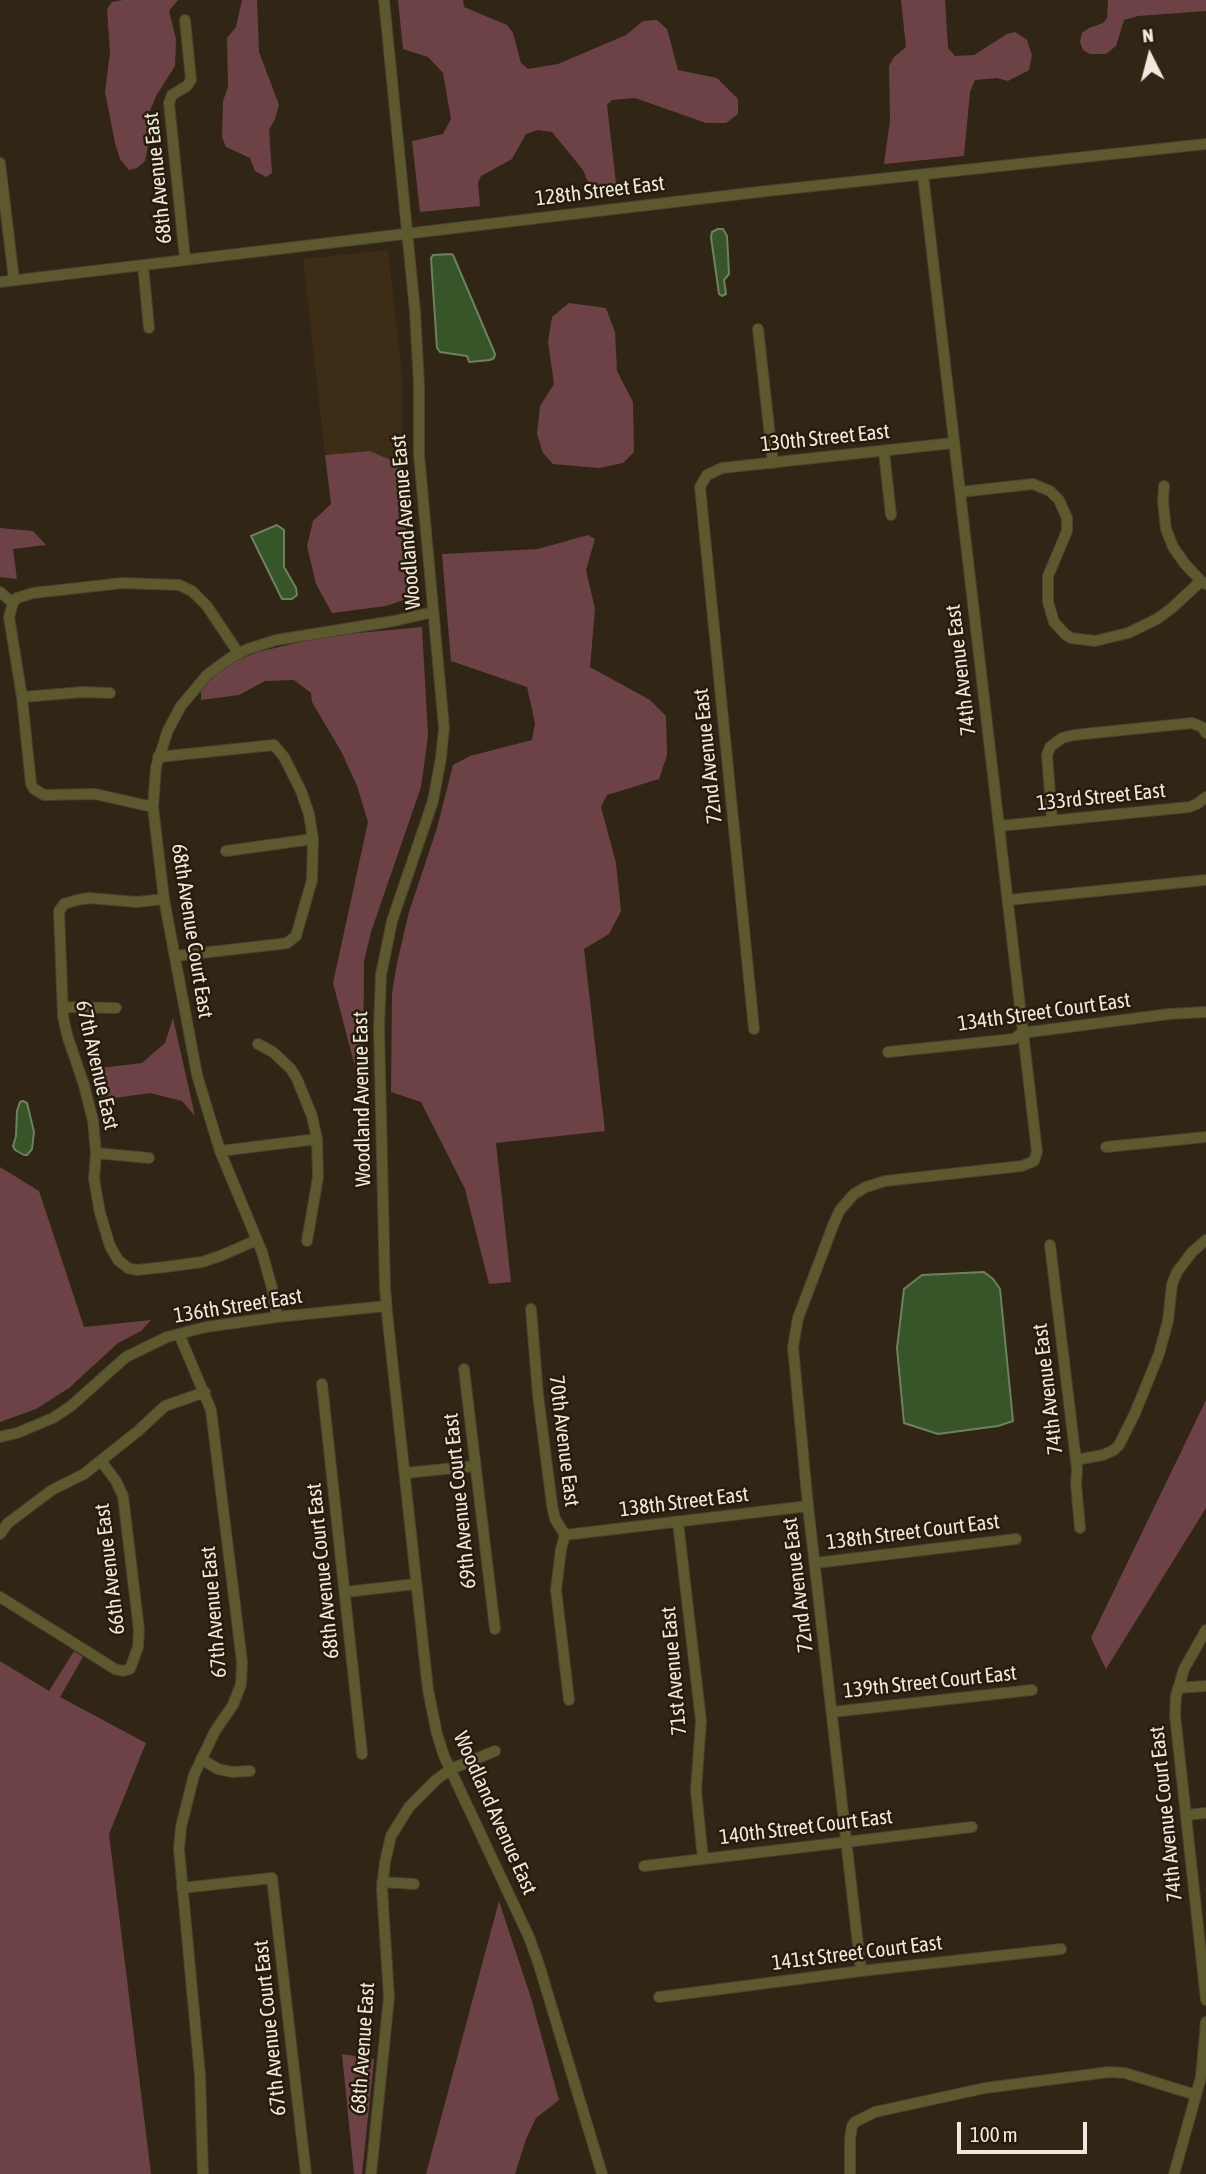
<!DOCTYPE html>
<html>
<head>
<meta charset="utf-8">
<style>
	body { margin:0 }
	#map { position:relative; width:1206px; height:2174px; overflow:hidden; background:#312515; font-family:"Asap Condensed",sans-serif }
	canvas { display:block }
	.north { position:absolute; left:1115px; top:21px; width:70px; height:70px; -webkit-text-stroke:5px #271c0c; paint-order:stroke; rotate:354deg; font-size:19px; font-weight:700; line-height:28px; text-align:center; color:#f0e8de }
	.north::after { content:''; display:block; margin:auto; width:24px; height:32px; background:#f0e8de; clip-path:polygon(50% 0,100% 100%,50% 72%,0 100%) }
	.scale { position:absolute; left:957px; top:2122px; width:130px; height:32px; box-sizing:border-box; border:4px solid #f0e8de; border-top:0; padding-left:9px; font-size:21px; line-height:24px; white-space:nowrap; color:#f0e8de; -webkit-text-stroke:5px #271c0c; paint-order:stroke }
</style>
</head>
<body>
<div id="map">
<canvas width="1206" height="2174"></canvas>
<div class="north">N</div>
<div class="scale">100 m</div>
</div>
<script>
const c = document.querySelector('canvas').getContext('2d');
c.lineJoin = 'round';
function fillPath(path, color) { c.fillStyle = color; c.fill(path, 'evenodd'); }
const poly = rows => new Path2D(rows.map(r => 'M' + r).join(''));
function trace(path, color, width, dash) { c.strokeStyle = color; c.lineWidth = width; c.lineCap = dash ? 'butt' : 'round'; c.setLineDash(dash || []); c.stroke(path); }
function drawText(font, color, halo, rows, align = 'center') {
  c.font = font + ' "Asap Condensed",sans-serif'; c.lineWidth = 5; c.setLineDash([]); c.textBaseline = 'middle'; c.strokeStyle = halo; c.fillStyle = color; for (const [text, x, y, turn = 0] of rows) {
    c.save(); c.translate(x, y); c.rotate((+turn || 0) * Math.PI / 180); c.textAlign = isNaN(turn) ? turn : align; if (halo) c.strokeText(text, 0, 0); c.fillText(text, 0, 0); c.restore();
  }
}
fillPath(poly([
	[388,250,402,374,402,465,370,451,325,455,303,259]
]), '#3d2d17');
fillPath(poly([
	[123,0,178,0,169,11,176,39,175,66,156,96,147,118,148,146,145,161,137,168,129,170,120,159,115,143,105,92,110,53,107,9,112,2],
	[242,0,257,0,259,52,279,105,275,119,269,130,272,173,266,177,255,171,250,158,226,147,222,137,223,101,228,87,227,38,236,27],
	[398,0,463,0,464,7,507,25,513,33,521,63,528,69,558,64,626,35,643,21,657,20,667,29,678,70,717,78,738,99,738,114,726,123,706,123,635,98,612,100,607,105,617,192,593,194,583,170,552,132,538,130,526,134,512,159,481,176,478,182,480,206,420,212,412,141,443,134,451,119,443,73,428,57,403,49],
	[901,0,945,0,948,48,955,56,974,55,1007,34,1015,32,1027,40,1032,55,1029,70,1008,81,997,78,975,80,970,92,964,156,884,164,890,121,889,66,894,57,906,47],
	[1108,0,1206,0,1206,11,1138,16,1124,20,1116,46,1106,54,1090,54,1083,50,1080,42,1082,33,1089,28,1103,23,1107,18],
	[569,303,606,308,615,332,617,371,633,402,634,452,623,463,599,468,553,464,543,453,537,434,540,406,554,384,548,342,552,317],
	[370,451,402,465,401,486,413,597,386,606,332,613,316,584,307,546,313,521,331,504,325,455],
	[0,528,33,531,46,545,13,549,17,579,0,577],
	[588,535,595,539,586,570,595,609,590,667,650,700,666,716,667,755,659,779,607,795,601,807,616,863,621,911,609,934,584,949,605,1131,496,1143,511,1282,489,1284,465,1189,421,1102,391,1092,392,994,397,963,409,912,437,828,453,765,470,756,532,740,535,723,527,687,451,661,442,554,538,549],
	[422,627,428,736,421,787,371,932,364,961,363,1097,333,983,368,822,357,786,342,753,312,702,311,693,294,680,265,681,239,695,201,700,201,688,230,663,258,652,326,636],
	[173,1018,195,1116,182,1101,150,1093,100,1100,92,1069,142,1063,165,1043],
	[0,1167,39,1191,84,1327,151,1320,141,1331,118,1343,69,1388,36,1409,0,1422],
	[1206,1400,1206,1508,1106,1669,1091,1638],
	[74,1651,83,1657,60,1697,146,1743,109,1834,151,2174,0,2174,0,1661,49,1691],
	[499,1901,531,1998,559,2100,536,2118,526,2139,515,2174,426,2174],
	[342,2054,374,2059,362,2174,354,2174]
]), '#6d4247');
const water = poly([
	[718,229,723,229,727,236,729,274,724,280,726,294,722,296,719,294,711,237,712,232,718,229],
	[451,254,453,255,495,354,494,358,490,360,469,362,467,356,440,352,437,348,431,258,433,255,451,254],
	[277,525,284,530,284,567,296,588,297,595,292,599,282,599,251,536,277,525],
	[23,1101,27,1103,34,1132,32,1149,27,1155,24,1155,15,1150,13,1146,16,1136,17,1111,20,1102,23,1101],
	[984,1272,993,1279,1000,1289,1013,1421,998,1426,938,1434,904,1423,897,1348,904,1289,922,1275,984,1272]
]);
fillPath(water, '#375528');
trace(water, '#6e815f', 2);
const minor = poly([
	[384,0,415,311,419,384,419,455,444,728,441,758,433,801,392,921,381,975,379,1029,385,1288,388,1322,428,1690,437,1734,444,1756,529,1937,539,1965,602,2174],
	[185,20,191,80,187,86,172,95,169,103,185,259],
	[0,163,14,280],
	[143,265,149,328],
	[0,282,758,192,1206,144],
	[758,329,773,463],
	[884,452,891,515],
	[1164,486,1163,502,1166,529,1173,547,1185,564,1201,581],
	[960,492,1033,484,1050,491,1059,500,1067,518,1067,531,1048,576,1048,602,1054,622,1065,634,1071,638,1095,641,1128,633,1157,619,1172,608,1201,581,1206,584],
	[0,592,13,603],
	[13,603,9,617,22,697,31,784,34,789,44,795,95,794,153,807],
	[13,603,17,598,33,593,123,583,179,585,192,591,207,606,239,654],
	[22,697,83,692,110,693],
	[158,757,274,745,284,757,301,791,309,814,313,839,312,880,296,936,287,943,280,944,175,956],
	[1052,821,1047,755,1050,747,1062,738,1074,735,1192,723,1202,727,1206,733],
	[999,826,1189,807,1197,804,1206,797],
	[226,851,313,839],
	[164,899,137,902,89,898,77,900,64,904,59,911,63,1016,67,1035,84,1085,93,1121,96,1153,94,1179,100,1213,110,1246,118,1260,128,1268,136,1270,165,1267,202,1262,220,1256,257,1240],
	[1008,900,1206,880],
	[63,1007,116,1008],
	[754,1029,700,487,707,475,722,468,953,443],
	[258,1044,273,1052,291,1069,297,1079,312,1116,317,1139,318,1177,307,1241],
	[888,1052,1014,1039,1022,1033,1169,1014,1206,1012],
	[1106,1147,1206,1137],
	[220,1151,317,1139],
	[96,1153,149,1158],
	[1050,1245,1077,1469,1076,1484,1080,1528],
	[531,1309,538,1395,552,1505,555,1519,565,1535],
	[277,1317,272,1288,262,1252,220,1151,197,1075,164,899,153,807,156,767,168,730,181,706,207,675,230,658,248,649,276,640,394,621,433,612],
	[179,1334,211,1410,242,1662,241,1684,233,1705,215,1731,194,1775,181,1827,179,1849,200,2076,203,2174],
	[464,1369,495,1629],
	[322,1384,362,1754],
	[0,1437,17,1433,53,1418,71,1406,126,1357,167,1337,206,1327,277,1317,386,1306],
	[1076,1460,1103,1455,1114,1450,1119,1445,1135,1413,1159,1354,1168,1321,1172,1284,1177,1272,1192,1252,1206,1240],
	[405,1473,475,1466],
	[678,1522,701,1721,696,1790,703,1859],
	[0,1534,8,1523,52,1490,84,1474,138,1431,165,1406,205,1392],
	[565,1535,808,1506],
	[565,1535,561,1549,556,1590,569,1700],
	[815,1563,1016,1539],
	[345,1592,416,1584],
	[0,1597,115,1669,123,1671,130,1669,138,1647,139,1630,123,1496,116,1481,101,1461],
	[1206,1630,1184,1669,1176,1696,1175,1715,1206,2000],
	[1178,1688,1206,1686],
	[832,1712,1032,1690],
	[201,1759,218,1769,232,1772,250,1771],
	[1186,1815,1206,1813],
	[644,1866,972,1827],
	[382,1882,414,1884],
	[182,1888,272,1878,306,2174],
	[861,1971,808,1506,793,1347,798,1318,834,1223,840,1210,854,1194,866,1187,885,1181,1022,1166,1034,1161,1037,1152,923,175],
	[659,1997,861,1971,1061,1949],
	[371,2174,389,1997,382,1889,385,1862,391,1836,409,1807,436,1780,451,1769,495,1751],
	[850,2174,850,2139,852,2126,855,2122,875,2112,985,2088,1109,2072,1125,2073,1196,2095],
	[1174,2174,1201,2077,1206,2022]
]);
trace(minor, '#4c4031', 12);
trace(minor, '#5c592e', 10);
drawText('21px', '#f0e8de', '#271c0c', [
	["68th Avenue East",158,178,-96],
	["128th Street East",600,191,-7],
	["130th Street East",825,438,-6],
	["Woodland Avenue East",406,522,-95],
	["74th Avenue East",961,670,-97],
	["72nd Avenue East",708,756,-96],
	["133rd Street East",1101,797,-6],
	["68th Avenue Court East",192,931,81],
	["134th Street Court East",1044,1012,-8],
	["67th Avenue East",97,1065,77],
	["Woodland Avenue East",362,1099,-91],
	["136th Street East",238,1306,-9],
	["74th Avenue East",1048,1389,-97],
	["70th Avenue East",564,1441,83],
	["69th Avenue Court East",460,1501,-96],
	["138th Street East",684,1502,-7],
	["138th Street Court East",913,1532,-7],
	["66th Avenue East",110,1569,-97],
	["68th Avenue Court East",323,1571,-96],
	["72nd Avenue East",798,1585,-97],
	["67th Avenue East",214,1612,-95],
	["71st Avenue East",674,1671,-95],
	["139th Street Court East",930,1682,-6],
	["Woodland Avenue East",495,1813,66],
	["74th Avenue Court East",1166,1814,-96],
	["140th Street Court East",806,1827,-7],
	["141st Street Court East",857,1953,-7],
	["67th Avenue Court East",270,2028,-96],
	["68th Avenue East",363,2048,-86]
]);
</script>
</body>
</html>
